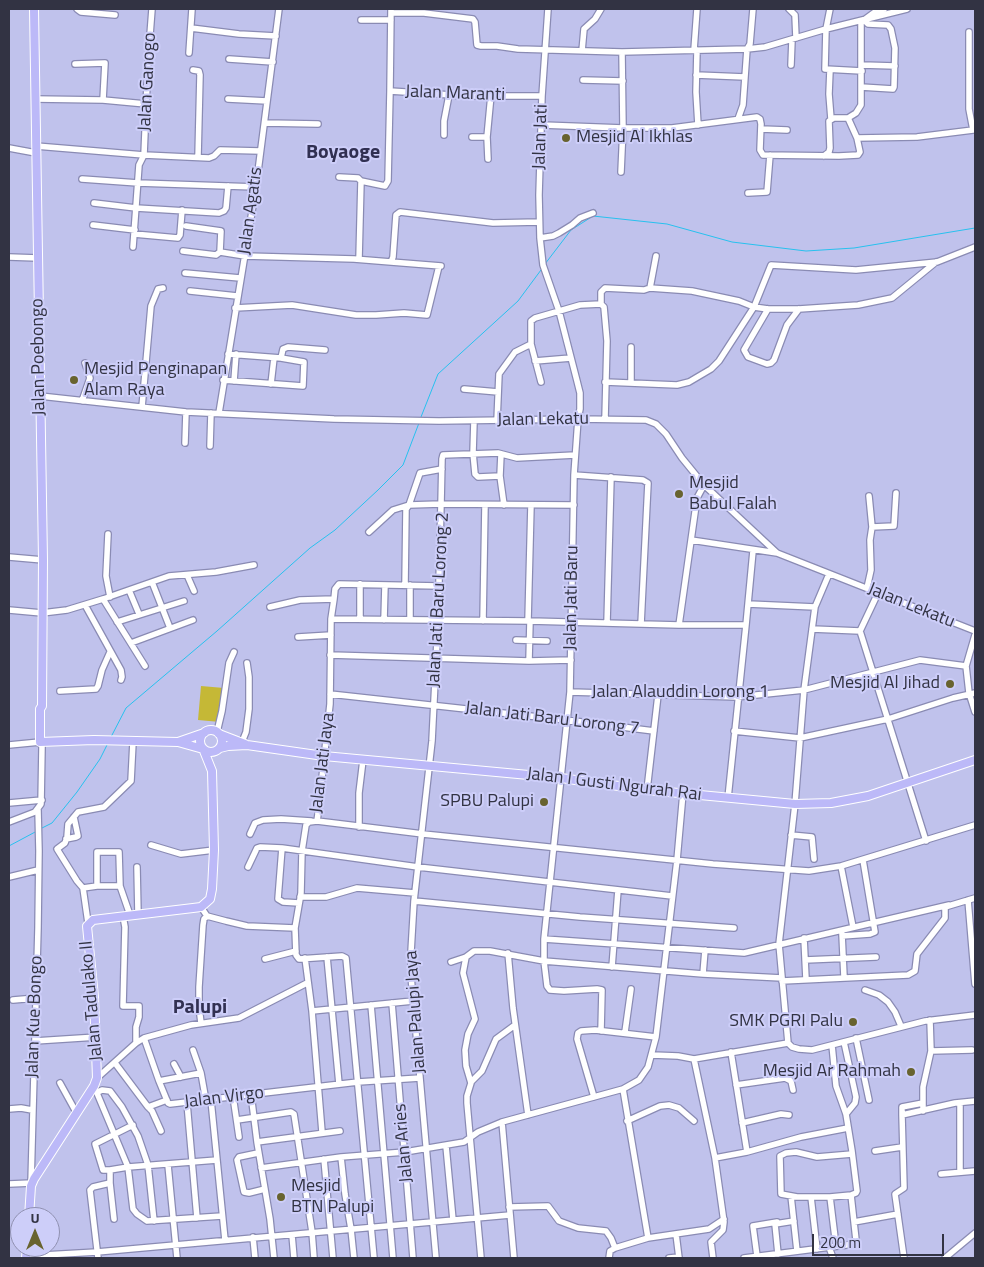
<!DOCTYPE html>
<html>
<head>
<meta charset="utf-8">
<style>
	body { margin:0 }
	#map { position:relative; width:984px; height:1267px; overflow:hidden; background:#c0c2ec; font-family:"Titillium Web",sans-serif }
	canvas { display:block }
	.frame { position:absolute; inset:0; border:10px solid #323343; pointer-events:none }
	.north { position:absolute; left:10px; top:1207px; width:50px; height:50px; box-sizing:border-box; background:#cdcef9; border:1px solid #8f90b0; border-radius:50%; rotate:0deg; font-size:14px; font-weight:700; line-height:20px; text-align:center; color:#323343 }
	.north::after { content:''; display:block; margin:auto; width:18px; height:22px; background:#68632f; clip-path:polygon(50% 0,100% 100%,50% 72%,0 100%) }
	.scale { position:absolute; left:812px; top:1234px; width:132px; height:22px; box-sizing:border-box; border:2px solid #323343; border-top:0; padding-left:6px; font-size:15px; line-height:18px; white-space:nowrap; color:#323343; -webkit-text-stroke:4px #cdcef9; paint-order:stroke }
</style>
</head>
<body>
<div id="map">
<canvas width="984" height="1267"></canvas>
<div class="frame"></div>
<div class="north">U</div>
<div class="scale">200 m</div>
</div>
<script>
const c = document.querySelector('canvas').getContext('2d');
c.lineJoin = 'round';
function fillPath(path, color) { c.fillStyle = color; c.fill(path, 'evenodd'); }
const poly = rows => new Path2D(rows.map(r => 'M' + r).join(''));
function trace(path, color, width, dash) { c.strokeStyle = color; c.lineWidth = width; c.lineCap = dash ? 'butt' : 'round'; c.setLineDash(dash || []); c.stroke(path); }
function drawText(font, color, halo, rows, align = 'center') {
  c.font = font + ' "Titillium Web",sans-serif'; c.lineWidth = 4; c.setLineDash([]); c.textBaseline = 'middle'; c.strokeStyle = halo; c.fillStyle = color; for (const [text, x, y, turn = 0] of rows) {
    c.save(); c.translate(x, y); c.rotate((+turn || 0) * Math.PI / 180); c.textAlign = isNaN(turn) ? turn : align; if (halo) c.strokeText(text, 0, 0); c.fillText(text, 0, 0); c.restore();
  }
}
fillPath(poly([
	[201,686,224,688,220,722,198,720]
]), '#c5b836');
trace(poly([
	[545,264,571,230,593,216,667,224,732,242,806,251,854,248,975,228],
	[421,417,438,374,518,301,541,270],
	[111,737,126,708,217,631,310,548,335,530,378,490,403,465,419,423],
	[40,829,52,823,77,792,100,759,108,743],
	[9,846,37,831]
]), '#27c1ee', 1);
const minor = poly([
	[77,9,81,12,115,15],
	[391,9,390,91,467,96,542,96],
	[548,9,542,96,539,195,540,238,543,265,559,311,577,381,580,393,580,409,578,419,574,475,570,692,544,939,544,961,547,986,550,990,564,991,597,989,602,990,601,1031],
	[789,9,795,15,796,38],
	[830,9,826,29,825,69,862,71],
	[391,13,424,13,473,19,475,22,477,45,481,46,497,46,518,49,622,52,747,49,765,47,826,29,907,9],
	[361,20,391,20],
	[191,28,239,34,276,36],
	[694,50,697,9],
	[697,50,696,92,698,125],
	[582,51,584,29,595,19,601,9],
	[189,53,192,9],
	[229,59,273,62],
	[75,64,105,63,103,100],
	[791,65,792,40],
	[862,65,895,66],
	[193,70,199,71,200,75,198,157],
	[830,70,829,94,831,119],
	[696,75,745,77],
	[583,80,623,81],
	[861,87,893,89,894,87,895,48,891,29,888,25,868,24,864,20,875,12,884,9],
	[35,99,103,100,146,104],
	[228,99,267,101],
	[738,119,743,105,747,49,750,44,753,9],
	[265,123,318,124],
	[542,125,623,128,622,52],
	[761,129,787,130],
	[444,135,444,121,449,95],
	[472,137,487,137],
	[857,138,917,137,973,130,969,109,969,32],
	[36,146,144,155,209,158,214,156,220,150,260,151],
	[9,148,36,153],
	[824,156,829,152,830,148,829,121,834,118,848,118],
	[488,159,487,137,491,95],
	[621,172,623,128,672,128,757,117,760,119,761,124,760,150,763,155,839,156,858,155,860,152,857,138,848,118,856,113,861,105,861,21],
	[339,177,358,178,361,181,359,259],
	[82,179,138,183,256,187],
	[361,181,385,186,388,181,390,91],
	[748,193,767,192,770,155],
	[94,203,136,208,219,213,224,211,226,208,228,186],
	[93,225,135,230],
	[186,226,221,231,220,252],
	[134,234,178,238,180,235,182,210],
	[540,238,553,236,559,233,572,225,580,218,593,213],
	[133,247,139,165,144,155,148,61,152,9],
	[183,251,216,255,220,252,245,256,354,259,391,262,393,257,396,215,400,212,493,223,539,222],
	[9,257,38,258],
	[391,262,441,266],
	[185,273,240,278],
	[650,288,656,256],
	[190,291,237,296],
	[601,304,601,292,605,288,644,290,650,288,692,291,739,301,754,307,768,309,799,309,858,305,892,298,936,262],
	[235,308,292,305,356,315,376,315,404,313,427,315,439,266],
	[768,309,744,350,748,357,767,364,771,363,774,360,787,325,799,309],
	[531,344,541,382],
	[228,354,281,358],
	[535,361,571,358],
	[223,380,303,386,304,362,281,358,283,349,288,347,325,350],
	[234,381,236,354],
	[605,382,677,385,689,382,711,369,719,361,754,307,771,265,856,270,937,262,975,247],
	[631,383,631,347],
	[271,384,274,358],
	[464,389,498,392],
	[40,396,186,412,334,419,439,421,578,419,646,420,656,424,666,434,682,458,704,485,777,553,975,631],
	[82,401,90,378,85,363],
	[142,407,151,306,158,289,163,288],
	[219,413,256,187,279,9],
	[474,421,473,453,475,474,478,477,500,476,504,505],
	[497,421,499,374,515,352,531,344,531,321,535,318,580,305,601,304,604,307,607,341,605,419],
	[185,443,186,412],
	[210,446,211,413],
	[574,475,643,480,648,483,641,624,679,625],
	[500,476,501,454],
	[704,485,697,498,679,625,746,625,728,798],
	[872,527,894,526,896,493],
	[369,532,393,510,409,505,420,473,442,469],
	[108,534,106,576,110,597],
	[691,540,777,553],
	[9,557,43,560],
	[187,575,194,591],
	[152,582,170,628],
	[405,585,406,509,409,505,441,504,442,459,443,455,498,453,517,458,575,455],
	[867,588,871,570,870,540,872,527,869,496],
	[129,590,139,614],
	[878,593,860,631,926,841],
	[103,599,145,666],
	[334,599,335,589,339,584,439,586],
	[748,604,815,607],
	[85,605,121,670,122,677,121,680],
	[270,607,300,600,334,599,331,619,330,704,318,814,317,821,309,822,306,825,302,851,301,893,295,928],
	[9,610,42,613,67,610,103,599,169,576,216,572,254,565],
	[331,619,530,621,641,624],
	[360,619,360,584],
	[384,620,385,585],
	[410,620,410,585],
	[483,621,485,505],
	[528,621,531,505],
	[117,622,184,601],
	[607,623,611,477],
	[746,625,753,551],
	[812,629,860,631],
	[975,635,966,666,969,693,975,712],
	[298,637,331,635],
	[516,640,547,641],
	[131,643,193,620],
	[330,655,529,661,571,660],
	[529,661,530,621],
	[60,691,96,689,98,686,102,670,110,652],
	[570,692,737,697,804,690,920,660,966,666],
	[330,694,566,720,654,731],
	[734,731,800,738,888,719,953,698,975,693],
	[217,732,222,711,229,663,234,652],
	[242,742,246,732,249,709,249,677,247,663],
	[9,745,40,742,42,747,41,804,35,812,9,822],
	[647,790,658,695],
	[9,803,42,800],
	[317,821,423,834,713,864,809,871,841,866,975,825],
	[359,827,359,793,363,760],
	[250,834,255,823,263,820,281,819,311,821],
	[791,835,812,837,814,859],
	[66,839,76,837,78,836,74,817],
	[151,845,181,854,214,850],
	[841,866,853,927],
	[137,867,138,914],
	[248,867,257,848,260,847,282,848],
	[9,877,38,870],
	[120,886,130,915],
	[83,888,97,886,120,886,119,852,97,852,97,886],
	[300,897,326,897,357,888,415,893],
	[968,900,975,984],
	[414,901,580,917,734,928],
	[299,903,283,902,278,899,282,848,418,867,672,896],
	[201,907,207,916,226,921,247,926,295,928,296,955,299,959,342,956,346,958,374,1258],
	[123,916,125,927,123,1006,139,1006,139,1017,136,1027,136,1043],
	[88,923,83,888,77,881,57,849,65,843,67,837,68,824,78,812,104,807,131,781,133,742],
	[842,934,844,977],
	[842,936,870,934,875,932,863,860],
	[804,938,806,979],
	[544,939,744,953,949,905],
	[508,953,513,1008,528,1115],
	[327,957,339,1084],
	[466,957,463,973,475,1019,468,1034,465,1050,466,1066,471,1083,467,1096,467,1103,481,1258],
	[305,958,312,1011,322,1132],
	[265,959,296,951],
	[805,960,876,957],
	[451,962,466,957,474,951,490,951,544,961,703,974,782,978],
	[612,967,618,890],
	[703,974,705,950],
	[782,981,908,975,915,971,917,954,945,918,945,907,975,898],
	[865,990,879,995,888,1002,895,1012,901,1026],
	[13,1000,36,998],
	[392,1003,413,1258],
	[371,1005,393,1258],
	[312,1011,413,1001],
	[201,1023,199,1007,199,987,203,925,204,919,207,916],
	[625,1032,631,989],
	[144,1038,159,1081,168,1103,170,1104,358,1082,420,1078],
	[856,1038,869,1100],
	[35,1041,97,1037],
	[844,1042,856,1097,855,1103,846,1114],
	[788,1043,779,944,795,804,804,690,815,607,829,574],
	[832,1045,836,1086,846,1114,852,1151,857,1191,856,1193,851,1195,830,1197,797,1197,781,1194,780,1156,786,1153,796,1152,817,1157,852,1154],
	[193,1050,201,1073],
	[931,1051,972,1050],
	[731,1052,747,1152],
	[652,1055,678,1056,694,1059,788,1043,792,1047,799,1049,812,1050,925,1021,975,1015],
	[694,1059,715,1158,724,1222,723,1230,711,1242,713,1258],
	[115,1063,148,1107],
	[174,1064,181,1077],
	[97,1078,136,1043,144,1038,191,1025,239,1018,307,983],
	[159,1081,201,1073,206,1101],
	[471,1082,482,1071,496,1039,515,1025],
	[60,1083,76,1112],
	[736,1085,785,1078,791,1081,793,1090],
	[94,1086,128,1167,133,1209,137,1214,147,1221,222,1216],
	[623,1089,648,1238],
	[98,1092,102,1090,110,1091,122,1107,138,1136,148,1165,154,1221],
	[251,1094,257,1142],
	[233,1096,239,1137],
	[594,1097,577,1039,578,1033,581,1031,595,1030,656,1037],
	[211,1100,225,1240],
	[187,1103,197,1218],
	[9,1109,21,1108,32,1110],
	[923,1111,923,1087,931,1051,930,1020],
	[902,1115,902,1107,923,1103],
	[237,1120,291,1112,294,1114,312,1232,314,1258],
	[627,1121,660,1106,669,1105,679,1108,694,1121],
	[502,1122,514,1258],
	[742,1123,781,1114,789,1115],
	[161,1131,152,1111,148,1107,167,1100],
	[446,1146,453,1220],
	[875,1151,902,1147],
	[258,1153,239,1157,237,1160,244,1192,249,1193,265,1189],
	[341,1157,345,1194,351,1229,354,1258],
	[715,1158,747,1152,801,1137,848,1128],
	[324,1159,333,1258],
	[168,1165,177,1258],
	[261,1168,341,1157,405,1152,464,1142,478,1132,502,1122,623,1089,639,1080,648,1067,656,1037,677,860,683,793],
	[110,1170,103,1170,95,1144,133,1125],
	[960,1172,960,1103],
	[941,1174,975,1171],
	[31,1183,38,928,39,851,38,810],
	[9,1184,32,1183],
	[791,1196,797,1251],
	[811,1197,817,1249],
	[830,1197,836,1246],
	[509,1207,548,1206,559,1221,578,1228,606,1231,611,1238,615,1248],
	[114,1219,110,1183,110,1170,128,1167,217,1160],
	[854,1222,898,1214],
	[676,1234,679,1258],
	[292,1235,294,1258],
	[253,1237,255,1258],
	[829,1247,833,1258],
	[778,1254,775,1224,794,1221],
	[26,1256,97,1252,510,1215],
	[757,1256,753,1226,777,1222],
	[98,1258,90,1190,93,1187,110,1183],
	[274,1258,270,1219,257,1142,340,1131],
	[436,1258,411,976,411,952,414,901,432,741,438,621,441,504,574,505],
	[609,1258,610,1251,615,1248,648,1238,709,1229,724,1219],
	[669,1258,679,1257],
	[744,1258,854,1244,856,1240,851,1195],
	[904,1258,895,1194,904,1188,902,1115,955,1103,975,1101],
	[945,1258,975,1233]
]);
const major = poly([
	[34,9,43,560,42,706,40,709,40,742,94,740,178,742,203,749],
	'200 741a11 11 0 1 1 22 0a11 11 0 1 1-22 0Z',
	[219,734,245,744],
	[178,742,204,733],
	[220,748,228,746,247,745,324,756,561,778,647,790,795,804,831,803,868,796,975,760],
	[29,1217,31,1186,34,1179,94,1086,97,1078,94,997,87,926,93,920,193,908,201,907,210,899,212,889,214,850,212,771,204,751],
	[26,1258,27,1247]
]);
trace(minor, '#8a8bb3', 8);
trace(major, '#fff', 10);
trace(minor, '#fff', 5.5);
trace(major, '#bcb9f8', 8);
for (const [x, y, r, color] of [
	[566,138,5,"#68632f"],
	[74,380,5,"#68632f"],
	[679,494,5,"#68632f"],
	[950,684,5,"#68632f"],
	[544,802,5,"#68632f"],
	[853,1022,5,"#68632f"],
	[911,1072,5,"#68632f"],
	[281,1197,5,"#68632f"]
]) { const dot = new Path2D(); dot.arc(x, y, r, 0, 2 * Math.PI); c.fillStyle = color; c.fill(dot); trace(dot, '#cdcef9', 2); }
drawText('18px', '#323343', '#cdcef9', [
	["Jalan Ganogo",148,82,-87],
	["Jalan Maranti",455,94,2],
	["Jalan Jati",541,137,-88],
	["Jalan Agatis",251,211,-82],
	["Jalan Poebongo",39,357,-91],
	["Jalan Lekatu",543,420,-1],
	["Jalan Jati Baru",572,598,-89],
	["Jalan Jati Baru Lorong 2",439,600,-87],
	["Jalan Lekatu",911,606,22],
	["Jalan Alauddin Lorong 1",680,693],
	["Jalan Jati Baru Lorong 7",552,719,7],
	["Jalan Jati Jaya",323,763,-83],
	["Jalan I Gusti Ngurah Rai",614,785,7],
	["Jalan Tadulako II",92,1001,-95],
	["Jalan Palupi Jaya",416,1012,-94],
	["Jalan Kue Bongo",35,1017,-88],
	["Jalan Virgo",224,1098,-7],
	["Jalan Aries",404,1143,-95]
]);
drawText('18px', '#323343', '#cdcef9', [
	["Mesjid Al Ikhlas",576,138],
	["Mesjid Penginapan",84,370],
	["Alam Raya",84,391],
	["Mesjid",689,484],
	["Babul Falah",689,505],
	["Mesjid Al Jihad",940,684,"right"],
	["SPBU Palupi",534,802,"right"],
	["SMK PGRI Palu",843,1022,"right"],
	["Mesjid Ar Rahmah",901,1072,"right"],
	["Mesjid",291,1187],
	["BTN Palupi",291,1208]
], 'left');
drawText('bold 20px', '#313052', '#cdcef9', [
	["Boyaoge",343,153],
	["Palupi",200,1008]
]);
</script>
</body>
</html>
